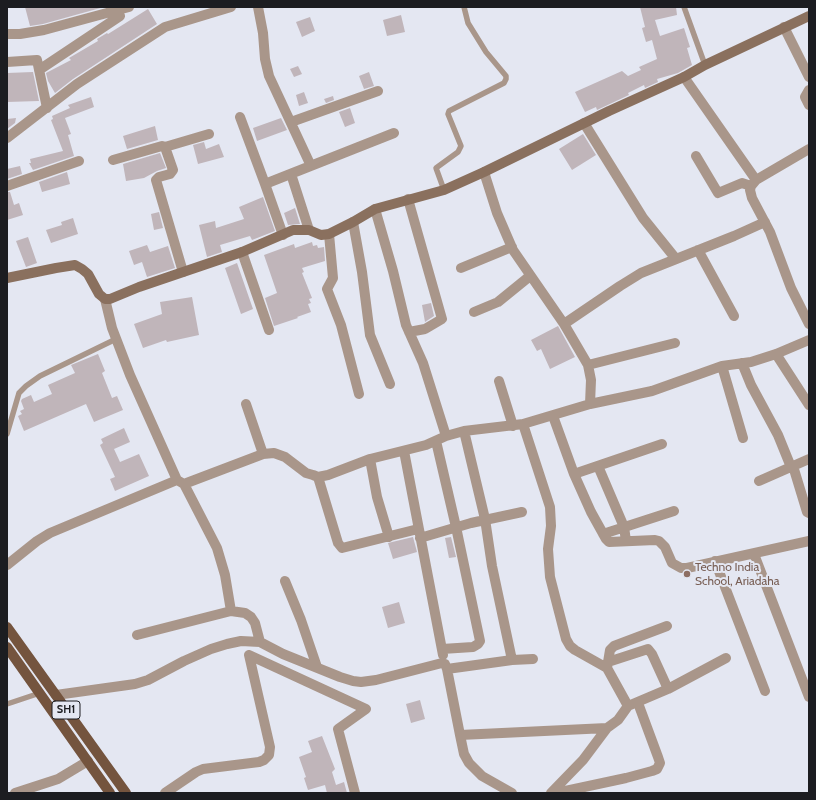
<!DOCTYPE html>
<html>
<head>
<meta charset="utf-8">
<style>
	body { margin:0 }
	#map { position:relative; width:816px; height:800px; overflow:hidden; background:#e4e7f2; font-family:Cabin,sans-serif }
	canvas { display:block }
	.frame { position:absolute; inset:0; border:8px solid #1c1d21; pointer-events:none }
</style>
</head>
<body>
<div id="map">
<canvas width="816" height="800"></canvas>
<div class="frame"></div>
</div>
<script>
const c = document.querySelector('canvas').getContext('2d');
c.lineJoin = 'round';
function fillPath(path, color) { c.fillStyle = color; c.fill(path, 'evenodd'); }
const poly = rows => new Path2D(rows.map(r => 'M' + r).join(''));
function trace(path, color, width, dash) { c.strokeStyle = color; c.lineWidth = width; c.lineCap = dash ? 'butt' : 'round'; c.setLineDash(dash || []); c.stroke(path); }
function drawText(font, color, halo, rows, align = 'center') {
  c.font = font + ' Cabin,sans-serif'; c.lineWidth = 4; c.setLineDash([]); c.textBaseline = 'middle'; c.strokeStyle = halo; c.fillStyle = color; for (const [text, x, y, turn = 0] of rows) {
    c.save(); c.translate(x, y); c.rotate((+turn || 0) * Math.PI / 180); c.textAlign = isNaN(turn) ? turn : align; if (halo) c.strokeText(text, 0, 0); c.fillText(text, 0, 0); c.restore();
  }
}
fillPath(poly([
	[25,7,104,7,43,24,30,26],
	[640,7,676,7,677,15,655,20,660,36,684,28,690,47,687,48,692,65,678,73,657,79,658,82,645,88,644,85,628,93,629,95,597,110,596,107,585,112,575,92,622,71,628,76,641,70,639,67,657,59,652,40,646,42,642,28,645,27],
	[148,9,157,24,73,79,55,93,48,81,46,73,71,60,69,58,98,41,97,39,107,33,108,34],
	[401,15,405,32,387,36,383,20],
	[310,17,315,31,302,37,296,22],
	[298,66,302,74,294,77,290,69],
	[33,72,39,101,7,102,7,73],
	[369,72,374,86,364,89,359,76],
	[304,92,308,103,299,106,296,95],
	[333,96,334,100,326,103,324,99],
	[91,97,94,107,65,118,71,134,68,135,74,156,33,170,29,163,31,163,30,159,63,151,51,120,53,119,52,116,70,108,68,105],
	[350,108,355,123,345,127,339,112],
	[16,118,15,123,7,129,7,119],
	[281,118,287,130,257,141,253,128],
	[155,126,158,140,127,149,123,136],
	[583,134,596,155,572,170,559,149],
	[204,142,206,149,219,144,224,157,198,164,193,145],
	[160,153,166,168,157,171,144,178,126,181,123,164],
	[20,166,22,174,7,179,7,169],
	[67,172,70,184,42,192,39,182],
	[7,192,10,192,14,205,19,203,23,215,7,220],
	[263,197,275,231,252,240,250,236,220,245,222,252,207,257,199,225,215,221,216,228,244,219,239,207],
	[295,208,300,224,288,225,284,213],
	[159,212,163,228,154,230,151,214],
	[73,218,78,234,51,243,46,230,62,225,61,222],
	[28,237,37,263,26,267,16,241],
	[312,242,313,246,317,245,318,248,324,247,325,261,302,268,304,272,302,273,312,298,309,299,311,303,308,304,311,312,297,317,298,318,274,326,265,298,277,293,264,255,294,244,295,248],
	[147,245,150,252,168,246,175,268,147,277,142,262,134,265,129,251],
	[237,263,253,309,241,314,225,268],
	[192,297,199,335,167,342,166,340,143,348,134,324,162,314,160,302],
	[431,303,434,316,425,322,422,305],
	[558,326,575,357,550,369,541,349,537,351,531,340],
	[98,354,105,371,102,373,112,398,117,396,123,410,94,422,86,404,24,431,18,416,22,414,20,411,24,409,21,401,22,399,31,395,34,402,52,394,48,385,75,373,71,365],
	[124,428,130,442,114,449,120,462,139,454,149,476,115,491,110,479,115,477,100,445,103,443,101,439],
	[413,537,417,552,393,559,388,543],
	[451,537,456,557,449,558,445,538],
	[399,602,405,623,388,628,382,607],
	[420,700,425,719,411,723,406,704],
	[322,736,335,769,332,772,336,785,344,782,347,793,327,793,325,785,308,790,304,778,306,777,299,757,312,752,308,741]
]), '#c0b5ba');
trace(poly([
	[684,7,705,65],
	[444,190,436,168,458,152,461,146,448,114,449,111,504,83,506,79,506,76,486,52,468,23,464,7],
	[7,434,19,393,26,386,40,376,116,339],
	[7,704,40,693]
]), '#a9968a', 5.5);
trace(poly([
	[258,7,263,33,265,59,269,76,311,166],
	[784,27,809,77],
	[7,34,20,34,44,30,129,7],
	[7,62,37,60,47,108],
	[39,70,120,16],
	[684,77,756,180],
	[809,90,805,97,809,105],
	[240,117,265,184,283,235],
	[291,122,378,91],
	[584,123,643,218,676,259],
	[7,138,77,84,165,27,231,7],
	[165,147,209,134],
	[809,149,756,180,751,186,750,190,752,198,770,232,791,288,809,324],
	[696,156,718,193,742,183,751,186],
	[113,160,162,146,165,147,173,170,170,174,159,177,156,180,183,272],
	[484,172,497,213,513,250,564,324,588,365,591,380,590,404],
	[291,174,309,230],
	[265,184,394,133],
	[7,186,79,161],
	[408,199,442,319,425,329,409,332],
	[375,209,393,271,406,325,423,363,446,436],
	[353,222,362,272,370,335,390,384],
	[329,234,333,278,327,289,341,325,359,394],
	[698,250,734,316],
	[242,252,269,330],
	[461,268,512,247],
	[105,299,112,328,130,375,177,480,184,484,263,454,274,453,285,457,306,473,313,475,318,477,328,475,370,459,426,445,446,436,464,431,523,424,590,404,652,391,722,366,751,362,776,354,809,340],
	[474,312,498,302,530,276],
	[564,324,620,286,641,273,734,236,765,222],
	[776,354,809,405],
	[742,363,751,385,778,435,791,467],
	[588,365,675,343],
	[722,366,743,438],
	[499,381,513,426],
	[246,404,263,454],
	[553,416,574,474,591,512,606,539,609,542,655,540,659,541,665,547,672,563,681,568,687,568,809,541],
	[523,424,550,507,551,526,548,549,550,577,566,639,570,646,575,650,607,668,628,706,668,689,726,658],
	[464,431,485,519,492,566,512,660],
	[436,441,456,527,480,641,478,644,473,647,442,649],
	[404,451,443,655],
	[370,459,377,497,389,537],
	[598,466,624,527,626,541],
	[793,466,807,512,809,513],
	[574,474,662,444],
	[318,477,338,543,342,548,418,529],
	[759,481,809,459],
	[184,484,217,548,225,575,231,611],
	[603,534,674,511],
	[420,538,471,523,522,512],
	[754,554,809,697],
	[715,561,765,691],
	[7,565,37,541,50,533,177,480],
	[285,581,301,620,317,667],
	[137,635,231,611,245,613,251,617,255,623,260,642],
	[249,655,366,709,338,729,355,793],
	[608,662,648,649,652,654,668,689],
	[607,668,610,650,614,646,667,626],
	[447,669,512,660,533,659],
	[56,695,135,684,148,680,184,661,211,649,227,644,241,641,260,642,283,654,340,677,353,681,361,682,376,680,442,663,445,664,447,669,460,735,464,754,469,763,482,776,512,793],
	[607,728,618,720,628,706],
	[460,735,607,728,583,760,551,793],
	[15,793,58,779,88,761],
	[165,793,196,772,203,769,259,762,264,760,269,755,270,747,249,655],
	[556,793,626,778,652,771,657,769,660,763,658,757,638,703]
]), '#a9968a', 10);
trace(poly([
	[7,278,56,268,75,265,82,269,88,274,99,294,105,299,110,299,139,287,242,252,293,230,309,230,321,235,329,234,353,222,375,209,444,190,484,172,609,111,684,77,705,65,809,16]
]), '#8a705e', 10);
trace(poly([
	[7,627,126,793],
	[7,647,110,793]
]), '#74543e', 10);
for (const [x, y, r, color] of [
	[687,574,4,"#8d6e63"]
]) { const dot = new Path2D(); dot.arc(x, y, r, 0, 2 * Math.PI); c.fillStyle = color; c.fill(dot); trace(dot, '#e4e7f2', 1.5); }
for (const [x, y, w] of [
	[66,710,28]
]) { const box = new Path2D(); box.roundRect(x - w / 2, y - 9, w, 18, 3); c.fillStyle = '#e4e7f2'; c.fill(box); trace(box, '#1c1d21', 1); }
drawText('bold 11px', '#1c1d21', null, [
	["SH1",66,710]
]);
drawText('12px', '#785e54', '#e4e7f2', [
	["Techno India",695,567],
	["School, Ariadaha",695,581]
], 'left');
</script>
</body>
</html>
